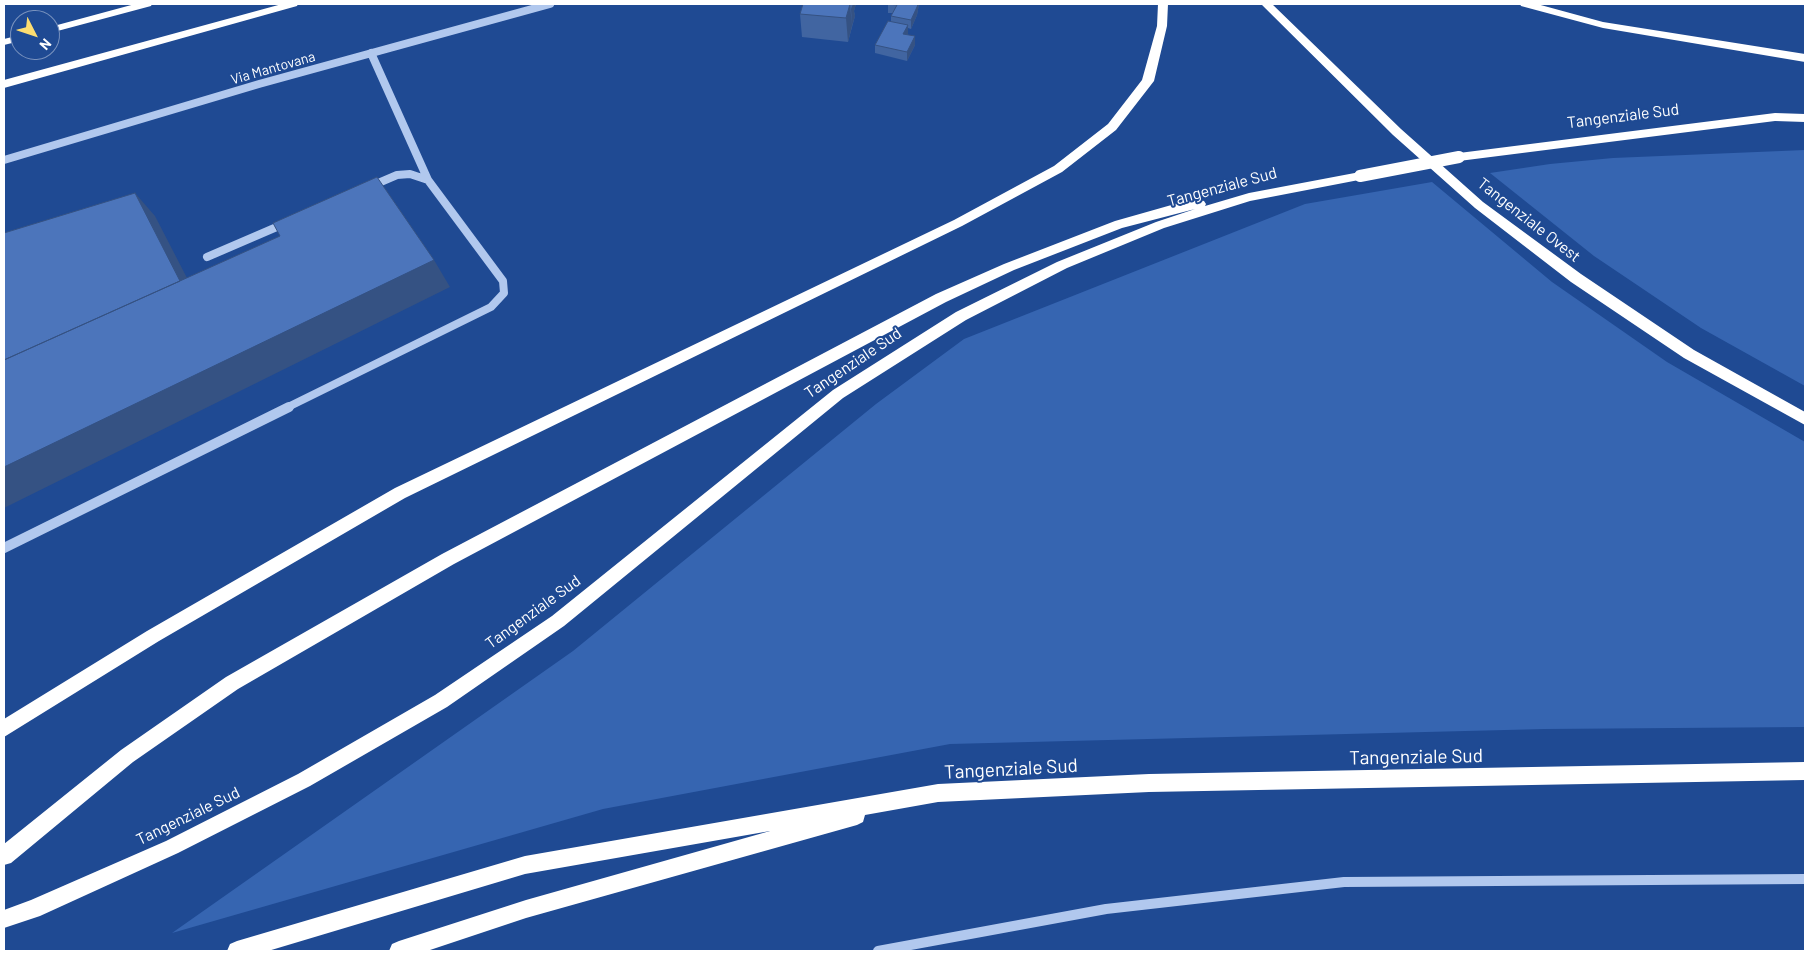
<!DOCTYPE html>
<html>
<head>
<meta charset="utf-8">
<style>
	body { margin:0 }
	#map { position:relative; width:1809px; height:955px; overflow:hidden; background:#1f4a93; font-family:Barlow,sans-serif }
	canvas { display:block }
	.frame { position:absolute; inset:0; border:5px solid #fff; pointer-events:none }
	.north { position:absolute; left:10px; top:10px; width:50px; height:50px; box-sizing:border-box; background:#1f4a93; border:1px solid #7992be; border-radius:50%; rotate:131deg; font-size:14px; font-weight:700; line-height:20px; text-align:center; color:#fff }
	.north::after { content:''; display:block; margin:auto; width:18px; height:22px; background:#fcdd71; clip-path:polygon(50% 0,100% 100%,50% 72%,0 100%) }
</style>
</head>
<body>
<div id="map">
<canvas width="1809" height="955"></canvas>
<div class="frame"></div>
<div class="north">N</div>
</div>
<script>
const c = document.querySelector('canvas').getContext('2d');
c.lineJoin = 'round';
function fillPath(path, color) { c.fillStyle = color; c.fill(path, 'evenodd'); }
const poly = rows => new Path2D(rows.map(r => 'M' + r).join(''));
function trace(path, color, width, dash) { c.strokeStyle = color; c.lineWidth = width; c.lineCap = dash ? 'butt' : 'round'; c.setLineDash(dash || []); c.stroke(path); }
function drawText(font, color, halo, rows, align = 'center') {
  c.font = font + ' Barlow,sans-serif'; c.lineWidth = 4; c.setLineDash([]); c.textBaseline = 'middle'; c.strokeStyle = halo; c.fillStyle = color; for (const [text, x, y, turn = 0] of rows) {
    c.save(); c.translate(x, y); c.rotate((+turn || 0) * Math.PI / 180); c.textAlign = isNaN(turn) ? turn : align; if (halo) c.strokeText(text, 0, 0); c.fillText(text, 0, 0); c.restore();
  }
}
fillPath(poly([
	[1805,150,1805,386,1701,328,1594,256,1490,173,1550,164,1613,158],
	[1432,182,1552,282,1667,362,1805,442,1805,727,1545,729,950,744,603,809,172,933,573,651,876,404,964,339,1305,204]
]), '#3665b1');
trace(poly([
	[371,53,428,180],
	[4,160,259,84,550,4],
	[207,257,286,223],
	[286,408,491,307,504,293,503,281,428,180,410,174,397,175,369,187]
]), '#b1c8ee', 8);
trace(poly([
	[4,548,289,407],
	[878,951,1106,909,1344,882,1805,879]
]), '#b1c8ee', 10);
fillPath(poly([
	[135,4,152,4,151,6,50,33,50,27,135,4],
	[282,4,298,4,297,6,4,88,4,80,282,4],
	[1158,4,1168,4,1167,26,1154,81,1116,130,1062,172,962,226,405,498,159,641,4,737,4,719,147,631,395,488,954,220,1054,166,1108,124,1142,80,1157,26,1158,4],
	[1261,4,1272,4,1401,129,1483,202,1581,274,1694,350,1805,412,1805,425,1684,358,1571,282,1475,208,1393,135,1261,4],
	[1520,4,1537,4,1603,22,1805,54,1805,62,1603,28,1521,6,1520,4],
	[20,35,20,41,4,45,4,39,20,35],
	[1775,113,1805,114,1805,122,1775,121,1459,161,1453,157,1459,153,1775,113],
	[1360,172,1366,176,1364,179,1250,201,1164,228,1067,268,966,320,843,398,564,626,447,707,310,786,178,853,40,916,4,928,4,910,31,900,166,841,298,774,435,695,552,616,833,390,956,312,1057,262,1156,222,1195,209,1122,228,1014,270,946,302,454,564,238,689,133,762,11,863,4,865,4,844,121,750,226,677,442,554,936,294,1004,264,1115,221,1182,202,1200,200,1204,201,1206,204,1205,206,1249,193,1360,172],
	[1805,762,1805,780,1149,792,938,802,865,815,863,822,857,825,526,918,427,951,389,951,392,944,399,941,526,900,770,831,525,874,268,951,227,951,230,944,237,941,525,856,938,784,1149,774,1805,762]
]), '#fff');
trace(poly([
	[1360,176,1459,157]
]), '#fff', 12);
fillPath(poly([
	[856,4,854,11,855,16,848,42,802,37,800,14],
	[888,4,919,4,917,15,911,29,908,28,907,35,915,45,907,61,875,53,875,45,891,21,891,16,893,13,888,13]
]), '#4165a1');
fillPath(poly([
	[850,4,852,26,848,42,846,18],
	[853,4,856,4,854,11,855,16,852,26,851,9],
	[918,4,919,4,917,15,911,29,911,20],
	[908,25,908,34,903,42,903,34],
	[915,36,915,45,907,61,907,52],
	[135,193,155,216,203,309,4,401],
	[434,260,450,287,4,508,4,467]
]), '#355283');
const building = poly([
	[803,4,850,4,846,18,800,14,803,4],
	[888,4,918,4,917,7,911,20,891,16,897,5,888,4],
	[888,21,908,25,903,34,915,36,907,52,875,45,888,21],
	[377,177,434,260,4,467,4,360,280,236,273,223,377,177],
	[135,193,180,281,4,360,4,233,135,193]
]);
fillPath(building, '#4c75bb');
trace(building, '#355283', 1);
drawText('14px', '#fff', '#1f4a93', [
	["Via Mantovana",273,68,-16]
]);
drawText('16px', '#fff', '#1f4a93', [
	["Tangenziale Sud",1623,116,-7],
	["Tangenziale Sud",1222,187,-15],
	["Tangenziale Ovest",1529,220,38],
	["Tangenziale Sud",853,363,-34],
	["Tangenziale Sud",533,612,-36],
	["Tangenziale Sud",188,816,-26]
]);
drawText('19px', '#fff', '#1f4a93', [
	["Tangenziale Sud",1416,757,-1],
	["Tangenziale Sud",1011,769,-3]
]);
</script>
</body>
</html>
